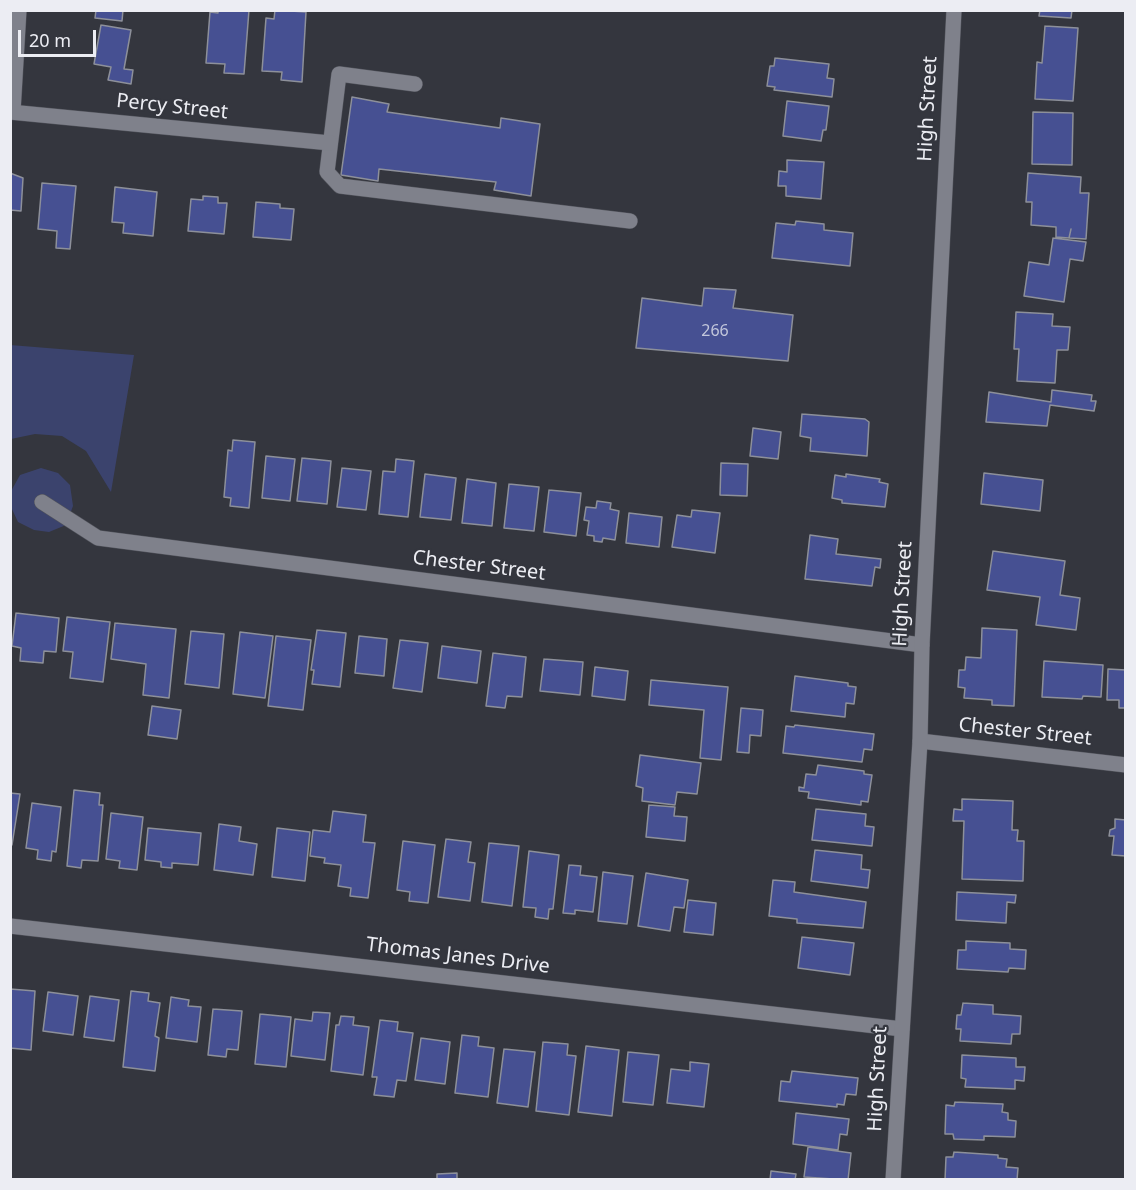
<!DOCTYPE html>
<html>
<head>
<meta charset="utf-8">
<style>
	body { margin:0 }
	#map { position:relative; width:1136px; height:1190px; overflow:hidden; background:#34363e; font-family:"Noto Sans",sans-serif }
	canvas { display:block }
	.frame { position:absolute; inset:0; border:12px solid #ecedf3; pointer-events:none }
	.scale { position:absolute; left:18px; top:30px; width:78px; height:27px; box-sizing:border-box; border:3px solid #ecedf3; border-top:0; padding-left:8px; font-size:18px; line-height:21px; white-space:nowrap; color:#ecedf3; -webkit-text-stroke:4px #34363e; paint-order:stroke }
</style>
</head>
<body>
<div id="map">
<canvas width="1136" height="1190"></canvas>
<div class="frame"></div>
<div class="scale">20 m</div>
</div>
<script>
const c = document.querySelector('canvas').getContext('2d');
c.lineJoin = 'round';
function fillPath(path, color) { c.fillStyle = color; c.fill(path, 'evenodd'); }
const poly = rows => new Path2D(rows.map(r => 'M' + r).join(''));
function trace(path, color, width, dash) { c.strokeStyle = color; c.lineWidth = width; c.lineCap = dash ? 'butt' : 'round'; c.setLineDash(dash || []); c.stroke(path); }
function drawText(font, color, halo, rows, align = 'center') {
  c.font = font + ' "Noto Sans",sans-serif'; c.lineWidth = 4.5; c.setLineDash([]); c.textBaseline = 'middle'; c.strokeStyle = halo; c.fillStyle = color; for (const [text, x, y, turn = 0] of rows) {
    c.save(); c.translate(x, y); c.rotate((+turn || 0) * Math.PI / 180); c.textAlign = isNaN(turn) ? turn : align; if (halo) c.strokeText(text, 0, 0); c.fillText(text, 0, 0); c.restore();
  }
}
fillPath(poly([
	[10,345,134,355,111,492,86,451,62,436,35,434,11,439],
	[41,468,58,473,70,485,73,506,66,525,49,532,34,530,18,522,11,507,10,493,20,475]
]), '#3b436d');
const building = poly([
	[96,10,123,10,122,21,95,18,96,10],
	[218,10,249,10,244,74,224,73,225,64,206,63,210,12,218,13,218,10],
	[275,10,306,12,302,82,281,80,282,72,262,71,266,18,274,19,275,10],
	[1040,10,1072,10,1071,18,1039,16,1040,10],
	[101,25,131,30,124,69,133,70,131,84,108,80,111,67,94,64,101,25],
	[1045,26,1078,28,1073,101,1035,99,1037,62,1042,63,1045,26],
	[775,58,829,64,827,78,834,79,832,97,774,90,775,87,767,86,770,66,774,66,775,58],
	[352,97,389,104,387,112,500,128,501,118,540,124,531,196,494,190,496,182,379,169,378,181,341,175,352,97],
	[787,101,829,106,826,130,823,130,821,141,783,136,787,101],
	[1033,112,1073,113,1072,165,1032,164,1033,112],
	[787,160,824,162,821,199,786,196,786,186,778,186,779,171,787,172,787,160],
	[10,173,23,178,21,211,10,210,10,173],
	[1028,173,1081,177,1080,193,1089,193,1086,239,1069,238,1071,229,1069,238,1056,237,1056,227,1031,225,1032,202,1026,202,1028,173],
	[42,183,76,186,70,249,56,248,57,231,38,229,42,183],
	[115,187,157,192,153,236,123,233,124,223,112,222,115,187],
	[203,196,218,197,218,203,227,203,224,234,188,231,191,199,203,200,203,196],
	[256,202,280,204,280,208,294,209,291,240,253,237,256,202],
	[796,221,824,224,824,230,853,233,850,266,772,258,776,223,795,225,796,221],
	[1053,238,1086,242,1083,261,1070,259,1064,302,1024,296,1029,262,1049,265,1053,238],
	[704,288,736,290,733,308,793,315,788,361,636,348,642,298,702,306,704,288],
	[1016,312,1053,314,1052,326,1070,327,1068,350,1057,350,1055,383,1017,381,1019,349,1014,349,1016,312],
	[1052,390,1092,395,1091,401,1096,401,1094,411,1050,405,1047,426,986,422,989,392,1051,402,1052,390],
	[802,414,865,419,869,422,867,456,810,451,811,438,800,436,802,414],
	[753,428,781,432,778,459,750,456,753,428],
	[233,440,255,442,249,508,230,506,231,498,224,497,228,450,232,451,233,440],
	[266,456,295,459,290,501,262,498,266,456],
	[302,458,331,461,327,504,297,501,302,458],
	[396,459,414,461,408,517,379,514,383,471,395,472,396,459],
	[721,463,748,464,747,496,720,495,721,463],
	[342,468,371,471,366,510,337,507,342,468],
	[984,473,1043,480,1040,511,981,504,984,473],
	[425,474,456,478,451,520,420,517,425,474],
	[846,474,880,479,879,482,888,484,885,507,842,503,842,500,832,498,835,475,846,477,846,474],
	[467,479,496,483,492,526,462,523,467,479],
	[509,484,539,487,534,531,504,528,509,484],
	[549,490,581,493,576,536,544,532,549,490],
	[597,501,611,503,610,509,619,511,615,540,603,538,602,542,594,541,594,536,587,535,589,521,584,520,586,507,596,508,597,501],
	[692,510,720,513,715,553,672,547,677,515,691,517,692,510],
	[629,513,662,517,659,547,626,543,629,513],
	[810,535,838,539,836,554,881,559,880,568,875,567,872,586,805,579,810,535],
	[993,551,1065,561,1060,595,1080,598,1076,630,1036,625,1040,597,987,590,993,551],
	[16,613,59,618,56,652,44,651,43,663,20,661,21,648,12,646,16,613],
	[67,617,110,622,103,682,70,678,73,652,63,651,67,617],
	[115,623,176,629,169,698,143,695,146,664,111,659,115,623],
	[982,628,1017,630,1014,706,992,705,992,700,964,698,965,688,958,687,959,670,965,670,966,657,981,658,982,628],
	[317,630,346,633,340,687,312,684,314,670,311,670,317,630],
	[191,631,224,634,219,688,185,684,191,631],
	[240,632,273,636,265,698,233,694,240,632],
	[276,636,311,640,303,710,268,706,276,636],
	[359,636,387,639,384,676,355,673,359,636],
	[400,640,428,643,422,692,393,688,400,640],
	[442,646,481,651,477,683,438,678,442,646],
	[493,653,526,657,522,697,507,696,505,708,486,706,493,653],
	[544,659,583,662,580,695,540,691,544,659],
	[1044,661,1103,665,1101,697,1083,696,1082,699,1042,697,1044,661],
	[595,667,628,671,625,700,592,696,595,667],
	[1108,669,1126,670,1126,708,1119,708,1119,700,1107,700,1108,669],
	[795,676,848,683,848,686,856,687,854,704,846,703,845,717,791,711,795,676],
	[651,680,728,687,721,760,700,758,704,710,649,705,651,680],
	[152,706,181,710,177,739,148,735,152,706],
	[741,708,763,710,761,736,750,735,749,753,737,752,741,708],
	[795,725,874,734,872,750,864,749,862,762,783,753,786,726,794,727,795,725],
	[640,755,701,763,697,794,677,792,675,805,642,801,643,788,636,786,640,755],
	[818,765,864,771,864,774,872,775,868,802,861,801,861,805,808,798,809,792,799,791,799,787,804,788,806,774,816,775,818,765],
	[74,790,100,793,99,805,103,805,98,861,82,860,81,868,67,866,74,790],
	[10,793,20,794,12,845,10,844,10,793],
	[962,799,1013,801,1012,830,1018,830,1017,841,1024,841,1023,881,962,879,964,821,953,821,954,809,962,810,962,799],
	[32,803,61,807,56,852,52,851,51,861,37,859,38,850,26,848,32,803],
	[649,805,675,807,674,816,687,817,685,841,646,837,649,805],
	[816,809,866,814,865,826,874,827,872,846,812,840,816,809],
	[333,811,366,815,363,842,375,843,368,898,350,896,351,888,338,886,341,865,324,863,325,858,310,856,313,830,330,832,333,811],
	[111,813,143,817,137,870,119,868,120,861,106,859,111,813],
	[1115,819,1126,820,1126,856,1112,855,1114,836,1109,836,1110,830,1115,828,1115,819],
	[219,824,241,827,239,841,257,844,253,875,214,870,219,824],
	[148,828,201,833,198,865,172,863,172,868,161,867,161,862,145,860,148,828],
	[277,828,310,832,305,881,272,877,277,828],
	[446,839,471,842,468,862,475,863,470,901,438,897,446,839],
	[403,841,435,845,428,903,409,901,410,892,397,890,403,841],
	[489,843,519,846,512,906,482,902,489,843],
	[815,850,862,855,861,869,870,870,868,888,811,881,815,850],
	[529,851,559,855,553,909,549,909,548,919,535,917,536,908,523,907,529,851],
	[569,865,581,866,580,875,597,877,593,912,575,910,575,914,563,913,569,865],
	[603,872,633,876,627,924,598,921,603,872],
	[646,873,688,880,684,908,674,907,670,931,638,926,646,873],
	[773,880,795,882,794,892,866,902,863,928,797,923,797,919,769,916,773,880],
	[957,892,1016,895,1015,903,1007,902,1006,923,956,920,957,892],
	[688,900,716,903,713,935,684,932,688,900],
	[802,937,854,943,850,975,798,968,802,937],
	[966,941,1010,943,1010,949,1026,950,1025,969,1009,968,1008,972,957,969,958,950,966,950,966,941],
	[10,989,35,991,31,1050,10,1048,10,989],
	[131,991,149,993,148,1001,160,1003,155,1036,159,1038,155,1071,123,1067,131,991],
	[48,992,78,996,73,1035,43,1031,48,992],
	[90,996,119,1000,114,1041,84,1037,90,996],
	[171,997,189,1000,188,1006,201,1007,197,1042,166,1038,171,997],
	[963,1003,993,1005,993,1014,1021,1016,1020,1034,1012,1034,1011,1044,960,1041,961,1029,956,1029,957,1015,961,1015,963,1003],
	[213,1009,242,1011,238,1050,227,1049,226,1057,208,1055,213,1009],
	[313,1012,330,1013,325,1060,291,1056,295,1019,312,1021,313,1012],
	[260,1014,291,1017,286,1067,255,1064,260,1014],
	[341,1016,354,1017,353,1025,369,1027,363,1075,331,1071,336,1025,339,1025,341,1016],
	[380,1020,398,1022,397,1031,413,1033,406,1081,397,1080,394,1097,374,1095,377,1077,372,1077,380,1020],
	[462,1035,479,1037,478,1046,494,1048,488,1097,455,1093,462,1035],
	[421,1038,450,1042,445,1084,415,1080,421,1038],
	[543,1042,568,1044,567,1055,576,1056,569,1115,536,1111,543,1042],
	[586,1046,619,1050,612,1116,578,1112,586,1046],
	[504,1049,535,1052,528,1107,497,1103,504,1049],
	[628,1052,659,1055,653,1105,623,1102,628,1052],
	[962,1055,1016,1058,1016,1067,1025,1067,1024,1081,1015,1080,1015,1089,965,1087,966,1079,961,1078,962,1055],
	[690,1062,709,1064,704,1107,667,1103,671,1069,690,1071,690,1062],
	[792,1071,858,1078,856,1095,846,1094,844,1105,837,1104,837,1107,779,1101,781,1081,790,1082,792,1071],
	[955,1102,1003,1104,1002,1112,1008,1113,1008,1120,1016,1121,1015,1137,984,1136,984,1140,954,1139,953,1134,945,1134,946,1105,954,1106,955,1102],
	[796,1113,849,1119,847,1135,840,1134,838,1150,793,1144,796,1113],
	[808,1147,851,1153,848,1180,804,1177,808,1147],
	[954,1152,998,1155,998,1158,1007,1159,1006,1167,1018,1168,1017,1180,945,1180,946,1157,953,1157,954,1152],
	[771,1171,796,1174,795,1180,770,1180,771,1171],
	[457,1173,457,1180,437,1180,437,1174,457,1173]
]);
fillPath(building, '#465092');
trace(building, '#8d909a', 1.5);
const lane = poly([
	[415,84,339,74,327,172,340,186,630,221]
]);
const street = poly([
	[10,112,330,143],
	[13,112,19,10],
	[42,502,98,538,922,645],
	[920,741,1126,765],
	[10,926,902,1029]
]);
const secondary = poly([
	[893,1180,920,741,922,645,954,10]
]);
trace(lane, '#51535b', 16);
trace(street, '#51535b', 16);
trace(secondary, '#51535b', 16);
trace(lane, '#7f818b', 15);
trace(street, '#7f818b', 15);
trace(secondary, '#7f818b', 15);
drawText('16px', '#c2c6db', null, [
	["266",715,331]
]);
drawText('20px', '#ecedf3', '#34363e', [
	["Percy Street",172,107,6],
	["High Street",928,109,-87],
	["Chester Street",479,566,7],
	["High Street",903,594,-87],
	["Chester Street",1025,732,6],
	["Thomas Janes Drive",458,956,7],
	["High Street",878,1079,-87]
]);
</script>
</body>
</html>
